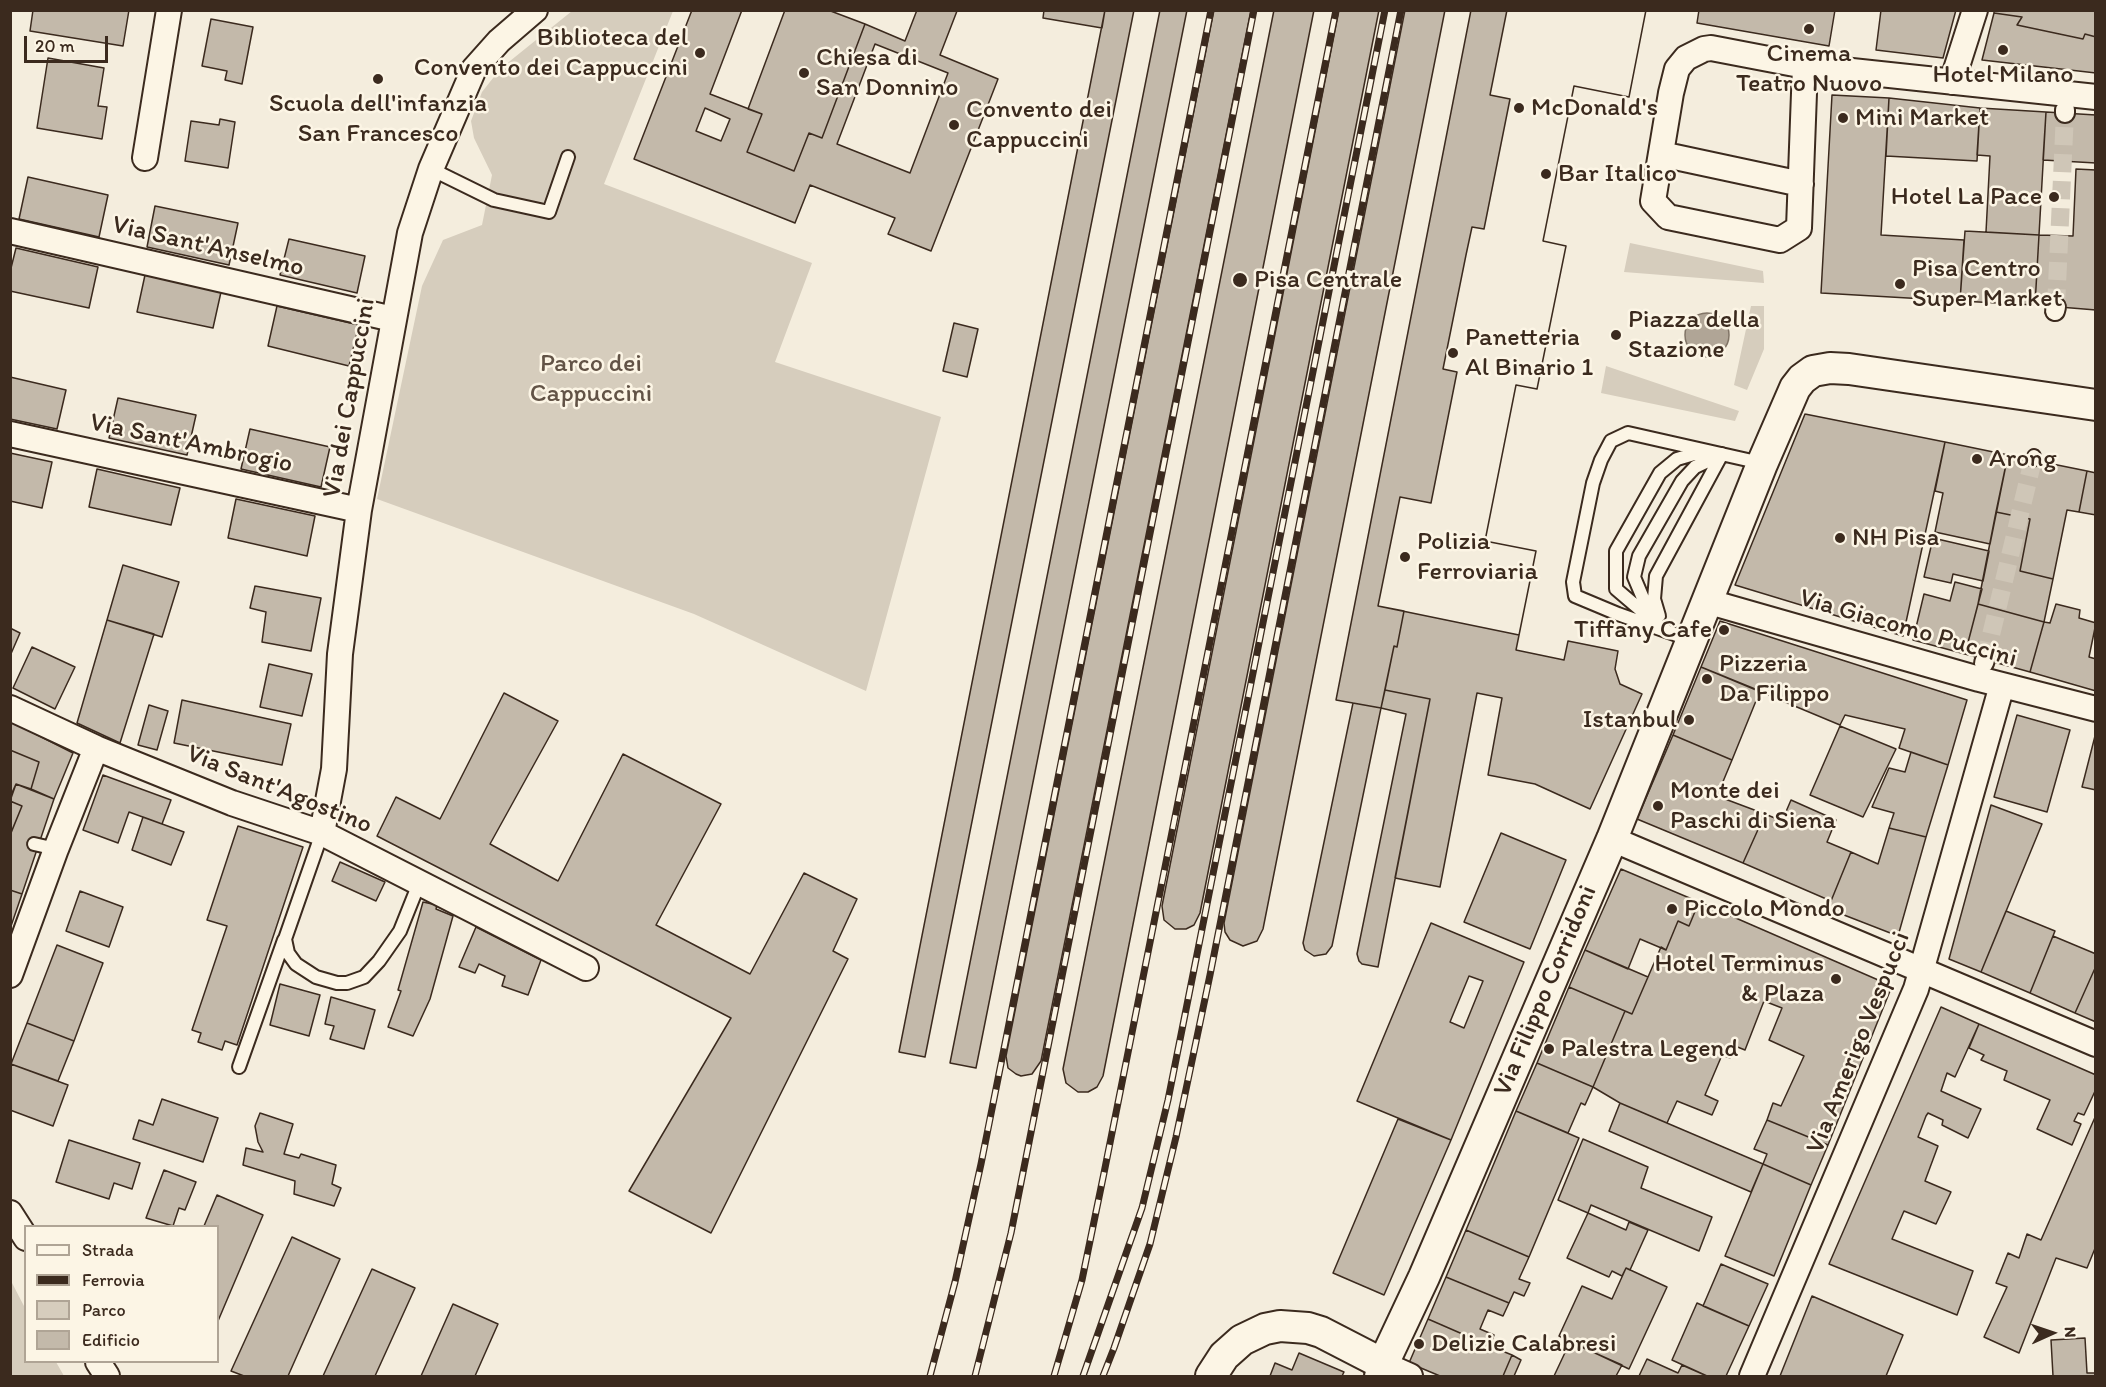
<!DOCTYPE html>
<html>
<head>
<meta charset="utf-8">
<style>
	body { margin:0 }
	#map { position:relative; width:2106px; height:1387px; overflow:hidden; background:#f4eddd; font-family:Itim,sans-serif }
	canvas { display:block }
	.frame { position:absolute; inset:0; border:12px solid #3b2a1e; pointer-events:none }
	.legend { position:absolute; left:24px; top:1225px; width:195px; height:138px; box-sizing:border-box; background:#fcf5e5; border:2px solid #afa495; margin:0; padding:8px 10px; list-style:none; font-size:18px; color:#3b2a1e }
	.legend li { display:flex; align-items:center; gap:12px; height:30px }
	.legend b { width:30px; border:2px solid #afa495 }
	.north { position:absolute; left:2022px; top:1303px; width:60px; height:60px; -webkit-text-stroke:4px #fcf5e5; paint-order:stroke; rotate:87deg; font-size:16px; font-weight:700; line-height:24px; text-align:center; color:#3b2a1e }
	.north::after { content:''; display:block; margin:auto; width:21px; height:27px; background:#3b2a1e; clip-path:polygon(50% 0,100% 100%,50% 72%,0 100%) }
	.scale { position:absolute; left:24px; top:36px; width:84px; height:27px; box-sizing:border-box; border:3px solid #3b2a1e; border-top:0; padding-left:8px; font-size:18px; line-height:21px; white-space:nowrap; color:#3b2a1e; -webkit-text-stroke:4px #fcf5e5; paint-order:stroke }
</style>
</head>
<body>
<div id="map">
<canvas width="2106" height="1387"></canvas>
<div class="frame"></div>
<ul class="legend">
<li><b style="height:8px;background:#fcf5e5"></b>Strada</li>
<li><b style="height:8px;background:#3b2a1e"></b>Ferrovia</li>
<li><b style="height:16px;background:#d6cdbd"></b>Parco</li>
<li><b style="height:16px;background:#c3b9aa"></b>Edificio</li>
</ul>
<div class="north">N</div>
<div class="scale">20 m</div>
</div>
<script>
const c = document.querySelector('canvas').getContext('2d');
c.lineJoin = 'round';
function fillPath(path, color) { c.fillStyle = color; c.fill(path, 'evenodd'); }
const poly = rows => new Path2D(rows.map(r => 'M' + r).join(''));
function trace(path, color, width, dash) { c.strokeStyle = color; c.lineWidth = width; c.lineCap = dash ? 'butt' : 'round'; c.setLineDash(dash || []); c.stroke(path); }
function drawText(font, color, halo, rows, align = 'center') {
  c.font = font + ' Itim,sans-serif'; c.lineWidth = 5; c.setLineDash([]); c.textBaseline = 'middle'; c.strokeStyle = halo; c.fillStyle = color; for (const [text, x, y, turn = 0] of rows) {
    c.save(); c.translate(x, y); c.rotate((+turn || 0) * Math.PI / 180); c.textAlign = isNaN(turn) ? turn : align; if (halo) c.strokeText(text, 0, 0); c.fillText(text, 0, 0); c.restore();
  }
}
fillPath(poly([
	[572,11,673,11,604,184,812,263,775,362,941,417,866,691,694,614,377,499,422,286,443,240,482,225,492,175,474,138,471,121,482,92,497,73,510,61],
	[1630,243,1763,271,1764,283,1624,272],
	[1751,306,1764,306,1764,349,1747,390,1734,385],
	[1606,366,1739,411,1735,421,1601,393],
	[11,1281,25,1308,26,1362,56,1362,64,1376,11,1376]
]), '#d6cdbd');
const water = poly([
	'1685 335a22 22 0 1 1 44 0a22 22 0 1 1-44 0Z'
]);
fillPath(water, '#b0a596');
trace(water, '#817466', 1.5);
const building = poly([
	[33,10,129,10,123,46,30,31,33,10],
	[692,10,742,10,710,94,762,114,747,152,794,171,809,133,822,138,865,24,905,41,917,10,957,11,940,55,998,79,931,251,888,234,895,218,810,185,795,223,634,159,692,10],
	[875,44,948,73,910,173,837,144,875,44],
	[705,108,730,119,721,141,696,131,705,108],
	[828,10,865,24,822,138,809,133,794,171,747,152,762,114,748,109,785,10,828,10],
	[1044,10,1105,10,1102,28,1043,18,1044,10],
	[1105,10,1134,10,925,1057,899,1052,1105,10],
	[1160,10,1187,10,976,1068,950,1063,1160,10],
	[1214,10,1251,10,1041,1061,1032,1074,1021,1076,1016,1074,1008,1068,1006,1056,1214,10],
	[1274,10,1314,10,1103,1076,1097,1087,1088,1092,1078,1092,1066,1083,1063,1069,1274,10],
	[1339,10,1379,10,1200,913,1194,925,1186,929,1175,929,1164,920,1162,906,1339,10],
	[1405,10,1445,10,1263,929,1257,941,1243,946,1230,940,1225,932,1224,923,1405,10],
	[1471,10,1507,10,1490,95,1510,99,1484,229,1472,227,1466,255,1443,369,1457,372,1431,503,1400,497,1378,606,1404,611,1397,647,1394,646,1381,708,1336,700,1471,10],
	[1507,10,1646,10,1629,97,1574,86,1543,241,1566,246,1537,389,1516,385,1485,541,1536,551,1519,635,1378,606,1400,497,1431,503,1457,372,1443,369,1466,255,1472,227,1484,229,1510,99,1490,95,1507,10],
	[1507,10,1646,10,1629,97,1574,86,1543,241,1566,246,1537,389,1516,385,1485,541,1536,551,1516,650,1564,660,1568,641,1618,651,1615,669,1620,684,1642,694,1590,809,1535,784,1488,775,1502,698,1477,693,1440,887,1395,878,1430,699,1385,690,1394,646,1397,647,1404,611,1378,606,1400,497,1431,503,1457,372,1443,369,1466,255,1472,227,1484,229,1510,99,1490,95,1507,10],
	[1699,10,1835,10,1829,46,1697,23,1699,10],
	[1881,10,1956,10,1943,58,1876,50,1881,10],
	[1994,10,2096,10,2096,37,2085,34,2083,39,2017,25,2022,17,1994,13,1994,10],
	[1994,13,2022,17,2017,25,2083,39,2085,34,2096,37,2096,73,1982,60,1994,13],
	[211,19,253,27,242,84,225,80,227,71,202,66,211,19],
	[48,58,104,68,98,106,107,107,102,139,37,128,48,58],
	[1832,95,1889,98,1881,235,1964,240,1960,301,1821,293,1832,95],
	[1889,98,1980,108,1977,161,1886,156,1889,98],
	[1980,108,2046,112,2039,235,1986,232,1990,156,1977,155,1980,108],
	[2046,112,2096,115,2096,163,2043,160,2046,112],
	[220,119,235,122,228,168,185,161,191,121,219,125,220,119],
	[2076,169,2096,170,2096,310,2035,305,2039,235,2073,236,2076,169],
	[28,177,108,195,99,237,19,219,28,177],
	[155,206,238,223,229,265,147,247,155,206],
	[1965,231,2039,235,2035,305,1960,301,1965,231],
	[289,239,365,256,357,293,280,275,289,239],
	[16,248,98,267,89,308,10,291,10,272,16,248],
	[145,275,221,292,213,328,137,312,145,275],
	[277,306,359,325,349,366,268,346,277,306],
	[954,323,978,329,967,377,943,371,954,323],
	[10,377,66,390,57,429,10,419,10,377],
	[118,398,196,415,187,455,109,438,118,398],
	[1805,414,1945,442,1903,636,1735,585,1805,414],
	[250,429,330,447,321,487,241,469,250,429],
	[1945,442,2008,455,1990,544,1935,532,1943,493,1935,491,1945,442],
	[10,453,52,462,42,508,10,501,10,453],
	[2008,455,2087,471,2079,512,2067,510,2053,579,2020,571,2030,519,1996,512,2008,455],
	[97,469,180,488,171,525,89,507,97,469],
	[2087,471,2096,473,2096,515,2079,512,2087,471],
	[236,499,315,516,307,556,228,538,236,499],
	[1996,512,2030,519,2020,571,2053,579,2044,622,1978,604,1996,512],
	[1933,538,1989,551,1983,581,1953,574,1951,583,1924,577,1933,538],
	[123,565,179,582,162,637,107,620,123,565],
	[1955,582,1982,589,1965,654,1913,640,1924,594,1950,601,1955,582],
	[255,586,321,598,311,651,262,642,266,612,250,608,255,586],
	[1978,604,2044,622,2030,672,1965,654,1978,604],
	[2056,604,2080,610,2079,618,2096,623,2089,657,2096,659,2096,691,2030,672,2044,622,2050,623,2056,604],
	[107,620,154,634,120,743,77,723,107,620],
	[1720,621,1967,700,1948,765,1899,748,1905,729,1845,715,1840,725,1701,667,1720,621],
	[10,628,20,633,10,656,10,628],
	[32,647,75,667,55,709,13,688,32,647],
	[269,664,312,674,302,716,260,707,269,664],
	[1701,667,1760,691,1732,760,1673,735,1701,667],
	[1385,690,1430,699,1378,967,1362,964,1359,961,1357,954,1406,714,1381,708,1385,690],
	[504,693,558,721,490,844,558,881,623,754,721,804,656,925,750,974,804,873,857,899,833,951,848,959,711,1233,629,1191,731,1018,377,836,396,797,440,819,504,693],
	[182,700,291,724,282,765,174,743,182,700],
	[1353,703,1381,708,1332,946,1326,954,1314,956,1305,950,1303,943,1353,703],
	[149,705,168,711,157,750,138,745,149,705],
	[2017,715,2070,730,2047,812,1994,797,2017,715],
	[10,721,73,753,54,799,31,789,39,762,10,750,10,721],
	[1840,726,1896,749,1863,817,1810,795,1840,726],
	[1673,735,1732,760,1717,796,1765,814,1743,863,1637,819,1673,735],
	[2095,736,2096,736,2096,790,2082,787,2095,736],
	[10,750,39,762,31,789,16,784,10,797,10,750],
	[1911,752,1948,765,1926,837,1889,828,1894,813,1872,807,1889,768,1905,772,1911,752],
	[103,775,171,800,162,824,129,812,118,843,83,830,103,775],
	[16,784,54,799,22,894,10,890,10,835,22,806,10,801,16,784],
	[1791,800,1836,820,1827,842,1851,852,1831,901,1743,863,1765,814,1782,821,1791,800],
	[10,801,22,806,11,833,10,833,10,801],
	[1991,805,2042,824,1981,972,1949,959,1991,805],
	[143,817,184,832,171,865,132,850,143,817],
	[238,826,303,847,237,1045,225,1041,222,1050,198,1042,201,1033,192,1030,227,926,207,920,238,826],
	[1889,828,1926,837,1898,936,1826,908,1831,901,1851,852,1878,864,1889,828],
	[1501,833,1566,860,1530,949,1464,922,1501,833],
	[340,862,385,882,376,901,332,881,340,862],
	[1621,869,1699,902,1689,926,1678,921,1666,950,1640,939,1628,969,1585,950,1621,869],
	[10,890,22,894,10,929,10,890],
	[80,891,123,907,109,947,66,931,80,891],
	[423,902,437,905,436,909,453,916,430,999,413,1036,388,1027,401,991,398,990,423,902],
	[1699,902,1892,986,1828,1145,1767,1120,1773,1103,1781,1106,1804,1056,1769,1040,1782,1008,1764,1001,1745,1050,1735,1046,1730,1058,1722,1055,1705,1095,1718,1101,1712,1115,1677,1101,1667,1123,1620,1103,1593,1087,1625,1011,1632,1014,1661,947,1666,950,1678,921,1689,926,1699,902],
	[2006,911,2055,931,2030,993,1981,972,2006,911],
	[1431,923,1524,962,1451,1140,1357,1101,1431,923],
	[1469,976,1483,981,1464,1028,1450,1022,1469,976],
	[476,927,541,960,528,995,502,986,505,976,479,964,475,973,459,967,476,927],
	[2053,936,2096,954,2096,966,2075,1013,2030,993,2053,936],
	[57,945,103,963,74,1041,27,1023,57,945],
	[1585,950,1648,977,1632,1014,1569,987,1585,950],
	[2096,966,2096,1022,2075,1013,2096,966],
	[280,984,320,995,309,1036,270,1025,280,984],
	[1569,987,1625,1011,1593,1087,1537,1063,1569,987],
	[331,997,375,1010,364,1049,330,1039,334,1026,325,1024,331,997],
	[1941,1007,1979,1024,1955,1077,1947,1073,1941,1091,1981,1109,1968,1138,1942,1125,1943,1120,1928,1113,1926,1116,1918,1137,1938,1146,1925,1181,1951,1192,1936,1224,1904,1211,1892,1239,1973,1271,1957,1315,1829,1264,1941,1007],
	[27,1023,74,1041,58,1081,11,1064,27,1023],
	[1979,1024,2096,1075,2096,1089,2084,1115,2078,1113,2074,1121,2081,1124,2072,1145,2037,1129,2050,1100,2004,1080,2007,1071,1981,1060,1984,1055,1969,1048,1979,1024],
	[1537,1063,1593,1087,1585,1105,1581,1103,1568,1133,1516,1111,1537,1063],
	[11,1064,68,1085,53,1126,10,1110,11,1064],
	[162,1099,218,1118,203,1162,133,1139,139,1120,153,1125,162,1099],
	[1620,1103,1763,1164,1751,1192,1609,1131,1620,1103],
	[1516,1111,1579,1138,1529,1257,1466,1230,1516,1111],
	[260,1113,293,1124,284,1154,299,1158,301,1154,336,1165,332,1184,341,1188,334,1206,294,1194,295,1181,243,1165,246,1148,263,1152,258,1142,255,1126,260,1113],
	[2096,1115,2096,1246,2087,1268,2056,1258,2019,1353,1984,1337,2007,1287,1996,1283,2008,1253,2019,1258,2027,1234,2041,1240,2096,1115],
	[1398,1119,1451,1140,1384,1295,1333,1273,1398,1119],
	[1767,1120,1828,1145,1811,1185,1763,1164,1767,1154,1754,1149,1767,1120],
	[1583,1139,1648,1167,1641,1188,1712,1217,1699,1251,1591,1205,1588,1213,1558,1200,1583,1139],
	[69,1140,140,1163,132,1189,114,1183,109,1199,56,1182,69,1140],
	[1763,1164,1811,1185,1774,1276,1725,1256,1763,1164],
	[164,1170,196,1182,185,1210,179,1208,173,1226,146,1218,164,1170],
	[217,1195,263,1215,218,1321,218,1226,204,1226,217,1195],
	[1588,1213,1626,1230,1629,1222,1648,1230,1630,1270,1626,1268,1622,1276,1612,1271,1609,1277,1567,1258,1588,1213],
	[1466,1230,1529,1257,1519,1279,1530,1283,1524,1296,1514,1292,1509,1303,1446,1277,1466,1230],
	[292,1237,340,1259,288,1376,244,1376,231,1371,292,1237],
	[1721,1264,1768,1284,1749,1326,1703,1306,1721,1264],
	[1626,1268,1667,1287,1629,1369,1559,1336,1582,1286,1612,1299,1626,1268],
	[372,1269,415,1288,375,1376,323,1376,372,1269],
	[1446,1277,1509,1303,1503,1316,1488,1310,1480,1329,1494,1335,1490,1346,1428,1319,1446,1277],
	[1812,1296,1903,1335,1886,1376,1780,1376,1812,1296],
	[1697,1303,1749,1326,1726,1376,1707,1376,1672,1360,1697,1303],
	[453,1304,498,1324,475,1376,421,1376,453,1304],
	[1428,1319,1467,1336,1462,1348,1468,1350,1473,1339,1512,1355,1503,1376,1440,1376,1409,1363,1428,1319],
	[2085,1338,2087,1373,2096,1373,2096,1376,2053,1376,2051,1340,2085,1338],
	[1570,1342,1622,1365,1616,1376,1554,1376,1570,1342],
	[1299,1353,1344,1372,1342,1376,1270,1376,1275,1363,1292,1370,1299,1353],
	[1512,1355,1521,1360,1514,1376,1503,1376,1512,1355],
	[1647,1359,1678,1373,1682,1365,1707,1376,1639,1376,1647,1359]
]);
fillPath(building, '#c3b9aa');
trace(building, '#3b2a1e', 1.5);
trace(poly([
	[2056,307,2065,113],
	[1985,660,2033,460]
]), '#cfc6b7', 18, [18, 9]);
const service = poly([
	[431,169,494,200,549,212,568,157],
	[2033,460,2034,456],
	[1653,615,1645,603,1634,577,1639,556,1682,481,1695,467,1718,456],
	[1659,616,1654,599,1656,576,1722,454],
	[1657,624,1616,589,1616,551,1660,473,1677,459,1694,454,1704,454],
	[1691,640,1618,614,1575,596,1573,582,1593,483,1601,460,1611,441,1628,433,1761,463],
	[322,833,285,939,288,953,296,964,316,977,337,983,347,983,364,977,379,961,400,931,420,881],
	[34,844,56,849],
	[239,1067,284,940]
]);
const pedestrian = poly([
	[2065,113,2065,110],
	[2055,311,2056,307],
	[1984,663,1985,660]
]);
const minor = poly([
	[1805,66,1799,228,1780,240,1668,217,1653,201,1671,93,1677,69,1686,58,1704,49,1711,48,1805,66,2096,97],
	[1952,82,1975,10],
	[1661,154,1801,184],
	[145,158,169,10],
	[10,231,393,319],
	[10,434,359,510],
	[1706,601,1979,679,2096,709],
	[10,708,96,748,232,803,322,833,586,968],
	[322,833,334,769,340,654,359,510,410,233,431,169,474,69,499,41,535,10],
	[1612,839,2096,1044],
	[10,975,56,849,96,748],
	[10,1213,26,1238],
	[98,1362,107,1376],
	[1377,1376,1383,1364,1410,1376],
	[1752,1376,1916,989,2002,685]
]);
const tertiary = poly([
	[1211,1376,1224,1356,1242,1340,1265,1329,1280,1326,1308,1328,1321,1332,1383,1364,1424,1277,1612,839,1762,464,1795,388,1802,379,1813,371,1830,368,1849,369,2096,405]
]);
trace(service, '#3b2a1e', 16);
trace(pedestrian, '#3b2a1e', 22);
trace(minor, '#3b2a1e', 28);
trace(tertiary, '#3b2a1e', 34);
trace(service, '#fcf5e5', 12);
trace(pedestrian, '#fcf5e5', 18);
trace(minor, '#fcf5e5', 24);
trace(tertiary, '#fcf5e5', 30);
const rail = poly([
	[930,1376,955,1282,981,1164,1211,10],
	[975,1376,1011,1233,1254,10],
	[1054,1376,1082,1280,1104,1173,1336,10],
	[1083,1376,1142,1208,1168,1100,1385,10],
	[1103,1376,1114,1348,1150,1244,1176,1137,1210,975,1401,10]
]);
trace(rail, '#3b2a1e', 7);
trace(rail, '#fcf5e5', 4.5, [14]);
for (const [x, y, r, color] of [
	[1809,29,6,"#3b2a1e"],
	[2003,50,6,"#3b2a1e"],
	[700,53,6,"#3b2a1e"],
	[804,73,6,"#3b2a1e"],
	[378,79,6,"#3b2a1e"],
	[1519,108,6,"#3b2a1e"],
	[1843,118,6,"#3b2a1e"],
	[954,125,6,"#3b2a1e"],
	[1546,174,6,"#3b2a1e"],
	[2054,197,6,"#3b2a1e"],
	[1240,280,8,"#3b2a1e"],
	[1900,284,6,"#3b2a1e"],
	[1616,335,6,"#3b2a1e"],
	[1453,353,6,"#3b2a1e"],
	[1977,459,6,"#3b2a1e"],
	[1840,538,6,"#3b2a1e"],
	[1405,557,6,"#3b2a1e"],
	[1724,630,6,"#3b2a1e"],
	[1707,679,6,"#3b2a1e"],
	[1689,720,6,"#3b2a1e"],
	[1658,806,6,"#3b2a1e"],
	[1672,909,6,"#3b2a1e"],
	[1836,979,6,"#3b2a1e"],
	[1549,1049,6,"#3b2a1e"],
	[1419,1344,6,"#3b2a1e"]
]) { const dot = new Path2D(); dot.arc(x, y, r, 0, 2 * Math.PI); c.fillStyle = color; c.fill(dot); trace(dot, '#fcf5e5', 2); }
drawText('26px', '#3b2a1e', '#fcf5e5', [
	["Biblioteca del",688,38,"right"],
	["Convento dei Cappuccini",688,68,"right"],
	["Cinema",1809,54,"center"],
	["Teatro Nuovo",1809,84,"center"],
	["Chiesa di",816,58],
	["San Donnino",816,88],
	["Hotel Milano",2003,75,"center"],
	["Scuola dell'infanzia",378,104,"center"],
	["San Francesco",378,134,"center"],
	["McDonald's",1531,108],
	["Convento dei",966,110],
	["Cappuccini",966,140],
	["Mini Market",1855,118],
	["Bar Italico",1558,174],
	["Hotel La Pace",2042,197,"right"],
	["Pisa Centro",1912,269],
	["Super Market",1912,299],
	["Pisa Centrale",1254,280],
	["Piazza della",1628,320],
	["Stazione",1628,350],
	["Panetteria",1465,338],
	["Al Binario 1",1465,368],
	["Arong",1989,459],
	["NH Pisa",1852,538],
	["Polizia",1417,542],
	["Ferroviaria",1417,572],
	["Tiffany Cafe",1712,630,"right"],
	["Pizzeria",1719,664],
	["Da Filippo",1719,694],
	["Istanbul",1677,720,"right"],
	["Monte dei",1670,791],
	["Paschi di Siena",1670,821],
	["Piccolo Mondo",1684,909],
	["Hotel Terminus",1824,964,"right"],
	["& Plaza",1824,994,"right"],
	["Palestra Legend",1561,1049],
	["Delizie Calabresi",1431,1344]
], 'left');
drawText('26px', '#3b2a1e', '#fcf5e5', [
	["Via Sant'Anselmo",208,247,13],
	["Via dei Cappuccini",350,398,-80],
	["Via Sant'Ambrogio",191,444,12],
	["Via Giacomo Puccini",1908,629,16],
	["Via Sant'Agostino",279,790,22],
	["Via Filippo Corridoni",1546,991,-67],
	["Via Amerigo Vespucci",1859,1043,-68]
]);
drawText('26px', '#625346', '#fcf5e5', [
	["Parco dei",591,364],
	["Cappuccini",591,394]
]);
</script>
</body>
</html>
